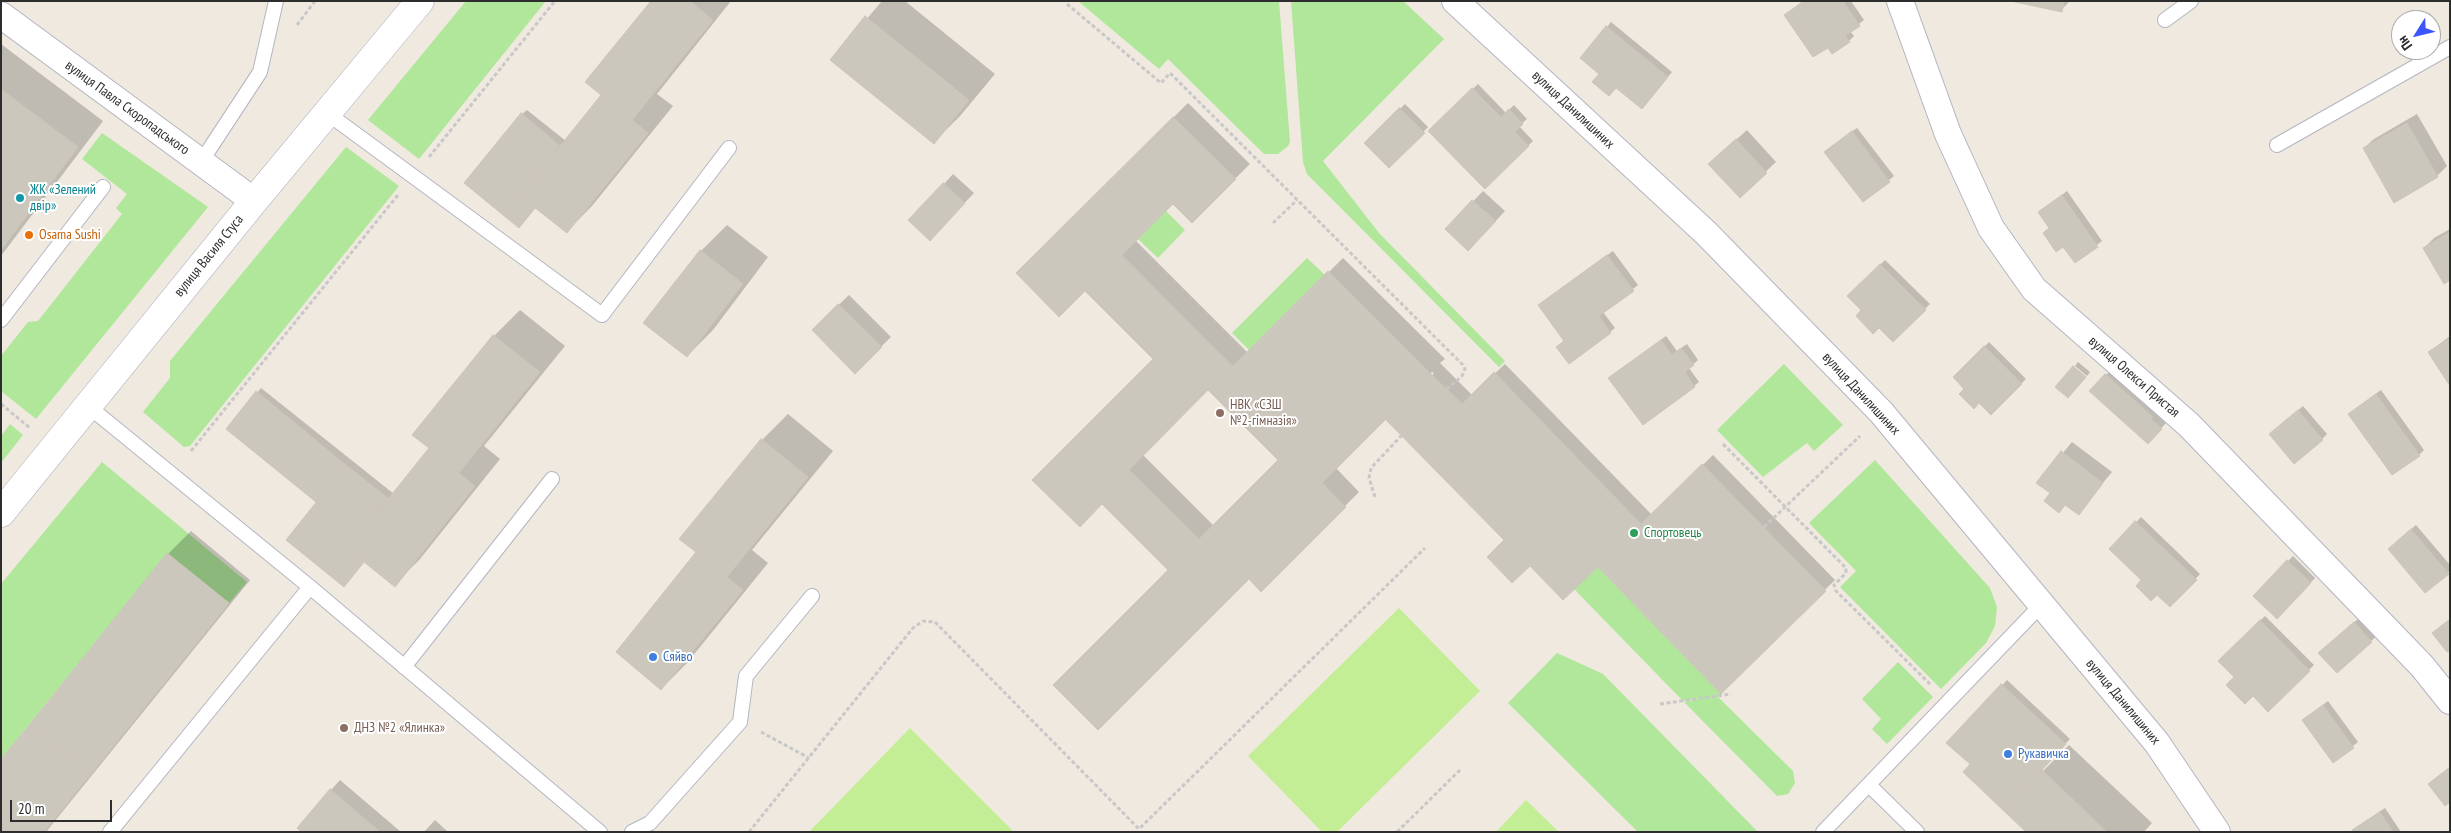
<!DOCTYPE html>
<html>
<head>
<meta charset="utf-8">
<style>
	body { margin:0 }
	#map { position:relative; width:2451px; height:833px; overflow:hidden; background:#efe9df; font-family:"PT Sans Narrow",sans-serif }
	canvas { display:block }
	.frame { position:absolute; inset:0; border:2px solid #2d2d2d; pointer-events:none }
	.north { position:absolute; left:2391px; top:10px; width:50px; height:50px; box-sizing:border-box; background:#fff; border:1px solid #ababab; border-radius:50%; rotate:234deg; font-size:14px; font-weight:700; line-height:20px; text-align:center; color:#2d2d2d }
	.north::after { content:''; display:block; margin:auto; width:18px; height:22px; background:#3c55ff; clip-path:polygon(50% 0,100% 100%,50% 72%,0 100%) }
	.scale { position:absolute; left:10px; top:800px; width:102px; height:22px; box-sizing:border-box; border:2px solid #2d2d2d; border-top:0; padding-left:6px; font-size:15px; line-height:18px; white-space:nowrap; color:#2d2d2d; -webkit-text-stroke:4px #fff; paint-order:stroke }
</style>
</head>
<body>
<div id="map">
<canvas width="2451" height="833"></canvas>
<div class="frame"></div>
<div class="north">Пн</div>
<div class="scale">20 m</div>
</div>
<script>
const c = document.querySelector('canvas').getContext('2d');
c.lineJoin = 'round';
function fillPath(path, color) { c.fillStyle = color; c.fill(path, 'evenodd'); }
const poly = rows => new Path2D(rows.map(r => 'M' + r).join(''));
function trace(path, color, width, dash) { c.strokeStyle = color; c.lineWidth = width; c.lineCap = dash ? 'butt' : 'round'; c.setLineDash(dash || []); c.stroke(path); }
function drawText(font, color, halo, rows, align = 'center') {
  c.font = font + ' "PT Sans Narrow",sans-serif'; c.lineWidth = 4; c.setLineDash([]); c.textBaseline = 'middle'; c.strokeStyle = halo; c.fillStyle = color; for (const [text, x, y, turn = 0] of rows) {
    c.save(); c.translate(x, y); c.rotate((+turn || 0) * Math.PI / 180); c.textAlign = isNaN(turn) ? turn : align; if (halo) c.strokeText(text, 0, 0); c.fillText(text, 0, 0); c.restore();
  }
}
fillPath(poly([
	[466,1,546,1,419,159,368,120],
	[1078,1,1279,1,1290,142,1288,146,1278,154,1264,154,1168,59,1159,69],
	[1291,1,1403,1,1444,39,1323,161,1379,233,1505,361,1499,367,1307,174,1303,162],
	[102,133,208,207,36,419,1,391,1,356,28,322,38,321,122,214,116,208,127,194,82,159],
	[346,147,399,186,190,446,184,447,143,412,170,378,170,361],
	[1166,211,1185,230,1158,258,1138,239],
	[1307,258,1325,275,1249,350,1232,333],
	[1784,364,1843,425,1814,451,1807,443,1763,477,1717,430],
	[10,424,23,435,1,463,1,436],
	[1875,460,1990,588,1997,607,1995,626,1986,643,1941,689,1840,587,1856,571,1809,523],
	[102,462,247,582,229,603,167,554,1,759,1,584],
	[1598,567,1721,694,1718,697,1793,771,1795,783,1788,794,1777,796,1684,702,1702,698,1683,701,1574,589],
	[1557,653,1603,674,1758,832,1638,832,1508,703],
	[1898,662,1933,697,1887,744,1872,729,1881,719,1862,699]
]), '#b0e79a');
fillPath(poly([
	[1399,608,1480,691,1337,832,1322,832,1248,756],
	[910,728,1014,832,809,832],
	[1526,800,1559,832,1496,832]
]), '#c3ee96');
fillPath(poly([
	[652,1,731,1,657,94,673,106,592,206,566,232,536,207,519,227,522,114,527,110,566,141,603,95],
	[882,1,905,1,995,74,960,116,934,142,832,60],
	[1803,1,1851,1,1864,20,1850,31,1854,36,1849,41,1828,46,1785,15],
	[2018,1,2070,1,2061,10],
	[1611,22,1672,72,1646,103,1616,87,1600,74,1607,27],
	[1,44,103,121,1,256],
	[1478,84,1506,113,1514,105,1527,119,1519,126,1533,141,1485,187,1430,131],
	[1188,103,1250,164,1192,221,1173,202,1135,240,1248,353,1343,258,1445,359,1440,363,1472,395,1505,364,1652,515,1713,455,1835,580,1721,692,1598,565,1506,540,1388,420,1434,373,1432,372,1336,468,1359,492,1261,590,1249,578,1170,570,1102,503,1155,359,1085,290,1017,273],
	[1208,389,1279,460,1214,526,1143,455],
	[1405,104,1428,127,1389,167,1365,143],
	[2417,114,2447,166,2437,176,2394,201,2364,148,2374,139],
	[1857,128,1894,176,1863,201,1831,147],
	[1747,130,1776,162,1740,196,1720,154],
	[953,174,974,193,940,229,944,184],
	[1483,191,1505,211,1478,240,1447,229],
	[2067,191,2102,241,2075,262,2040,212],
	[727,225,768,257,713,330,687,356,701,251],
	[2450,229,2450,279,2424,248,2434,238],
	[1613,251,1638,285,1603,312,1615,328,1610,332,1565,341,1544,301],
	[1885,260,1930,304,1893,340,1849,296],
	[849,295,891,337,855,372,813,330],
	[520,310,565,346,484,446,500,459,420,559,394,585,364,561,348,581,318,502,227,429,261,388,394,494,430,448,494,336],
	[1666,336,1677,351,1687,344,1698,360,1689,368,1699,382,1694,386,1610,378],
	[2450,336,2450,383,2429,352],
	[1989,342,2026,379,1991,413,1955,377],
	[2078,362,2090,372,2087,376,2075,366],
	[2110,371,2157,411,2155,413,2166,423,2152,438,2106,375],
	[2381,390,2424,450,2419,455,2355,409],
	[2303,406,2327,434,2322,439,2276,430],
	[788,414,833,451,752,550,768,563,687,663,661,689,698,552,762,440],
	[2072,442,2112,472,2078,513,2066,504,2059,511,2052,493,2038,483],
	[2141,517,2200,574,2170,606,2111,549],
	[2416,525,2450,565,2450,571,2425,592,2394,544],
	[191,531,250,580,46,832,1,832,168,554],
	[2293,556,2315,578,2277,618,2254,596],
	[2265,616,2314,665,2268,710,2220,661],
	[2359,618,2376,637,2371,641,2325,648],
	[2007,680,2070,739,2041,769,2043,771,2069,745,2152,823,2144,832,2028,832,1965,772,1972,764,1948,742],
	[2328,701,2358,742,2333,762,2303,720],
	[340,780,401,832,303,832,331,790],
	[2385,808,2401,832,2354,832,2358,826],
	[435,820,448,832,424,832]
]), '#0003');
const building = poly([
	[651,1,690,1,713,20,632,120,648,133,567,233,520,196,601,95,585,82,651,1],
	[1804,1,1843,1,1860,26,1845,36,1850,42,1832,54,1828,48,1813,57,1784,15,1804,1],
	[2011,1,2064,1,2062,12,2011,1],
	[865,16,969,100,934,144,830,60,865,16],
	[1606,26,1668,77,1642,109,1616,88,1609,96,1592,82,1599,74,1580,58,1606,26],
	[1472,88,1501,117,1509,109,1523,124,1515,132,1529,146,1485,189,1428,131,1472,88],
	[1,89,78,147,1,250,1,89],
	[1399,108,1425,133,1389,168,1364,143,1399,108],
	[521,113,560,146,520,196,535,208,519,228,464,183,521,113],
	[1173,117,1236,179,1192,223,1173,204,1122,255,1205,339,1233,366,1328,271,1431,374,1322,483,1346,507,1261,592,1249,579,1098,730,1053,685,1168,570,1102,504,1080,527,1032,480,1153,359,1085,291,1059,317,1016,273,1173,117],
	[1208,390,1278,460,1199,539,1129,470,1208,390],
	[2407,123,2438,177,2394,203,2363,148,2407,123],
	[1852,131,1890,182,1863,202,1824,152,1852,131],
	[1736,139,1767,173,1740,198,1708,164,1736,139],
	[943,183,965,203,930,241,908,220,943,183],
	[2062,195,2098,247,2075,263,2063,247,2056,252,2043,233,2049,228,2038,212,2062,195],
	[1472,200,1496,221,1468,251,1445,229,1472,200],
	[2450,232,2450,280,2444,284,2423,248,2450,232],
	[700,250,743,284,687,357,643,323,700,250],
	[1607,255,1634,291,1599,316,1611,333,1569,364,1556,347,1564,341,1538,305,1607,255],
	[1880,264,1926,310,1893,342,1879,328,1873,334,1856,316,1861,310,1847,296,1880,264],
	[838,304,882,347,855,374,812,330,838,304],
	[493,335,540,372,459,473,475,486,395,587,348,549,429,448,412,435,493,335],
	[2450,338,2450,386,2428,352,2450,338],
	[1661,340,1672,355,1681,348,1694,365,1685,372,1695,387,1643,425,1608,378,1661,340],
	[1984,346,2022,384,1991,415,1979,403,1974,409,1959,394,1964,389,1953,377,1984,346],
	[2073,366,2086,377,2068,398,2055,387,2073,366],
	[1494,372,1641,524,1702,464,1826,591,1721,694,1598,567,1563,600,1530,566,1512,583,1487,557,1504,540,1386,420,1431,374,1462,404,1494,372],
	[2105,374,2153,417,2151,419,2162,429,2148,444,2089,391,2105,374],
	[256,391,346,465,316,502,226,429,256,391],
	[2376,394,2420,456,2392,475,2348,414,2376,394],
	[2298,410,2323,440,2294,464,2269,434,2298,410],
	[761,439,808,477,727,577,743,590,661,690,616,652,696,552,679,539,761,439],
	[2061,451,2103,483,2079,515,2065,505,2059,513,2044,501,2050,493,2036,483,2061,451],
	[346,465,388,498,348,549,364,562,344,587,286,540,346,465],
	[2135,521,2197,580,2170,607,2157,595,2151,601,2136,586,2141,580,2109,549,2135,521],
	[2411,529,2449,574,2425,593,2388,549,2411,529],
	[167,553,229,603,91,774,30,724,167,553],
	[2287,560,2311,583,2277,619,2253,596,2287,560],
	[2450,619,2450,650,2447,652,2432,633,2450,619],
	[2260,620,2310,671,2268,712,2253,696,2245,704,2226,685,2234,677,2218,661,2260,620],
	[2354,622,2372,642,2337,673,2318,653,2354,622],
	[2001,684,2066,744,2004,811,1963,772,1970,764,1946,743,2001,684],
	[2323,705,2354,748,2333,763,2302,720,2323,705],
	[30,724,91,774,44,832,1,832,1,759,30,724],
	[2450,767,2450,802,2445,806,2428,784,2450,767],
	[2042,770,2107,832,2026,832,2004,811,2042,770],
	[330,789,380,832,301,832,297,828,330,789],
	[2380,812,2393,832,2353,832,2352,830,2380,812]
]);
fillPath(building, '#cbc7bd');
trace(building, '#cbc5b8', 1);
const lane = poly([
	[2165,20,2191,1],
	[327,113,602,315,729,148],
	[2277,145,2450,47],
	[201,162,260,72,276,1],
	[1,320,103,187],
	[88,406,310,587,600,832],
	[404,667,552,479],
	[1869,785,1917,832],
	[110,832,310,587],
	[632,832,650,823,740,722,746,676,812,596],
	[1823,832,2042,604]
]);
const street = poly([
	[1455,1,1706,233,1881,412,2157,743,2217,832],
	[1900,1,1948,134,1991,228,2034,289,2189,425,2422,666,2450,701],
	[1,15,254,201]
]);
const secondary = poly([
	[1,513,254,201,420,1]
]);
trace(lane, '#b3b5c1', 16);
trace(street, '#b3b5c1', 28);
trace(secondary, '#b3b5c1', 29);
trace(poly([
	[1067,4,1161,83,1170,73,1463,365,1465,369,1462,376,1447,389],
	[297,25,315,1],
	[429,157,555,1],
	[1273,223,1297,200],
	[1,404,30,428],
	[1723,444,1846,568,1846,573,1834,585,1836,591,1930,684],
	[191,451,398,195],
	[1375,497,1369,478,1371,468,1402,435],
	[1764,527,1860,436],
	[1660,704,1731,694],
	[761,732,809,758],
	[749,832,913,628,923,621,935,622,1139,829,1425,548],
	[1397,832,1461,769]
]), '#c8c8c8', 3, [4, 2.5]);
trace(lane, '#fff', 14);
trace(street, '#fff', 26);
trace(secondary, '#fff', 28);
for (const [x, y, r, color] of [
	[20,198,5,"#0f9aa8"],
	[29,235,5,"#e8710a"],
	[1220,413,5,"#8d6e63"],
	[1634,533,5,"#2e9e5b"],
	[653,657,5,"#3f7fe0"],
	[344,728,5,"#8d6e63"],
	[2008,754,5,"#3f7fe0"]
]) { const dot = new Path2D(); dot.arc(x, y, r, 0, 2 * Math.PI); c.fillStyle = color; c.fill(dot); trace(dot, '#fff', 2); }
drawText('14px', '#2d2d2d', '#fff', [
	["вулиця Павла Скоропадського",127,108,36],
	["вулиця Данилишиних",1573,110,43],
	["вулиця Василя Стуса",209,256,-51],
	["вулиця Олекси Пристая",2134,377,41],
	["вулиця Данилишиних",1861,394,47],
	["вулиця Данилишиних",2123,702,50]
]);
drawText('14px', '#0d838f', '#fff', [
	["ЖК «Зелений",30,190],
	["двір»",30,206]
], 'left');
drawText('14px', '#c56008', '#fff', [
	["Osama Sushi",39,235]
], 'left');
drawText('14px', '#785e54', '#fff', [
	["НВК «СЗШ",1230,405],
	["№2-гімназія»",1230,421],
	["ДНЗ №2 «Ялинка»",354,728]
], 'left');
drawText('14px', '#27864d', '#fff', [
	["Спортовець",1644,533]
], 'left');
drawText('14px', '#366cbe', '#fff', [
	["Сяйво",663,657],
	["Рукавичка",2018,754]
], 'left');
</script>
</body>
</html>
